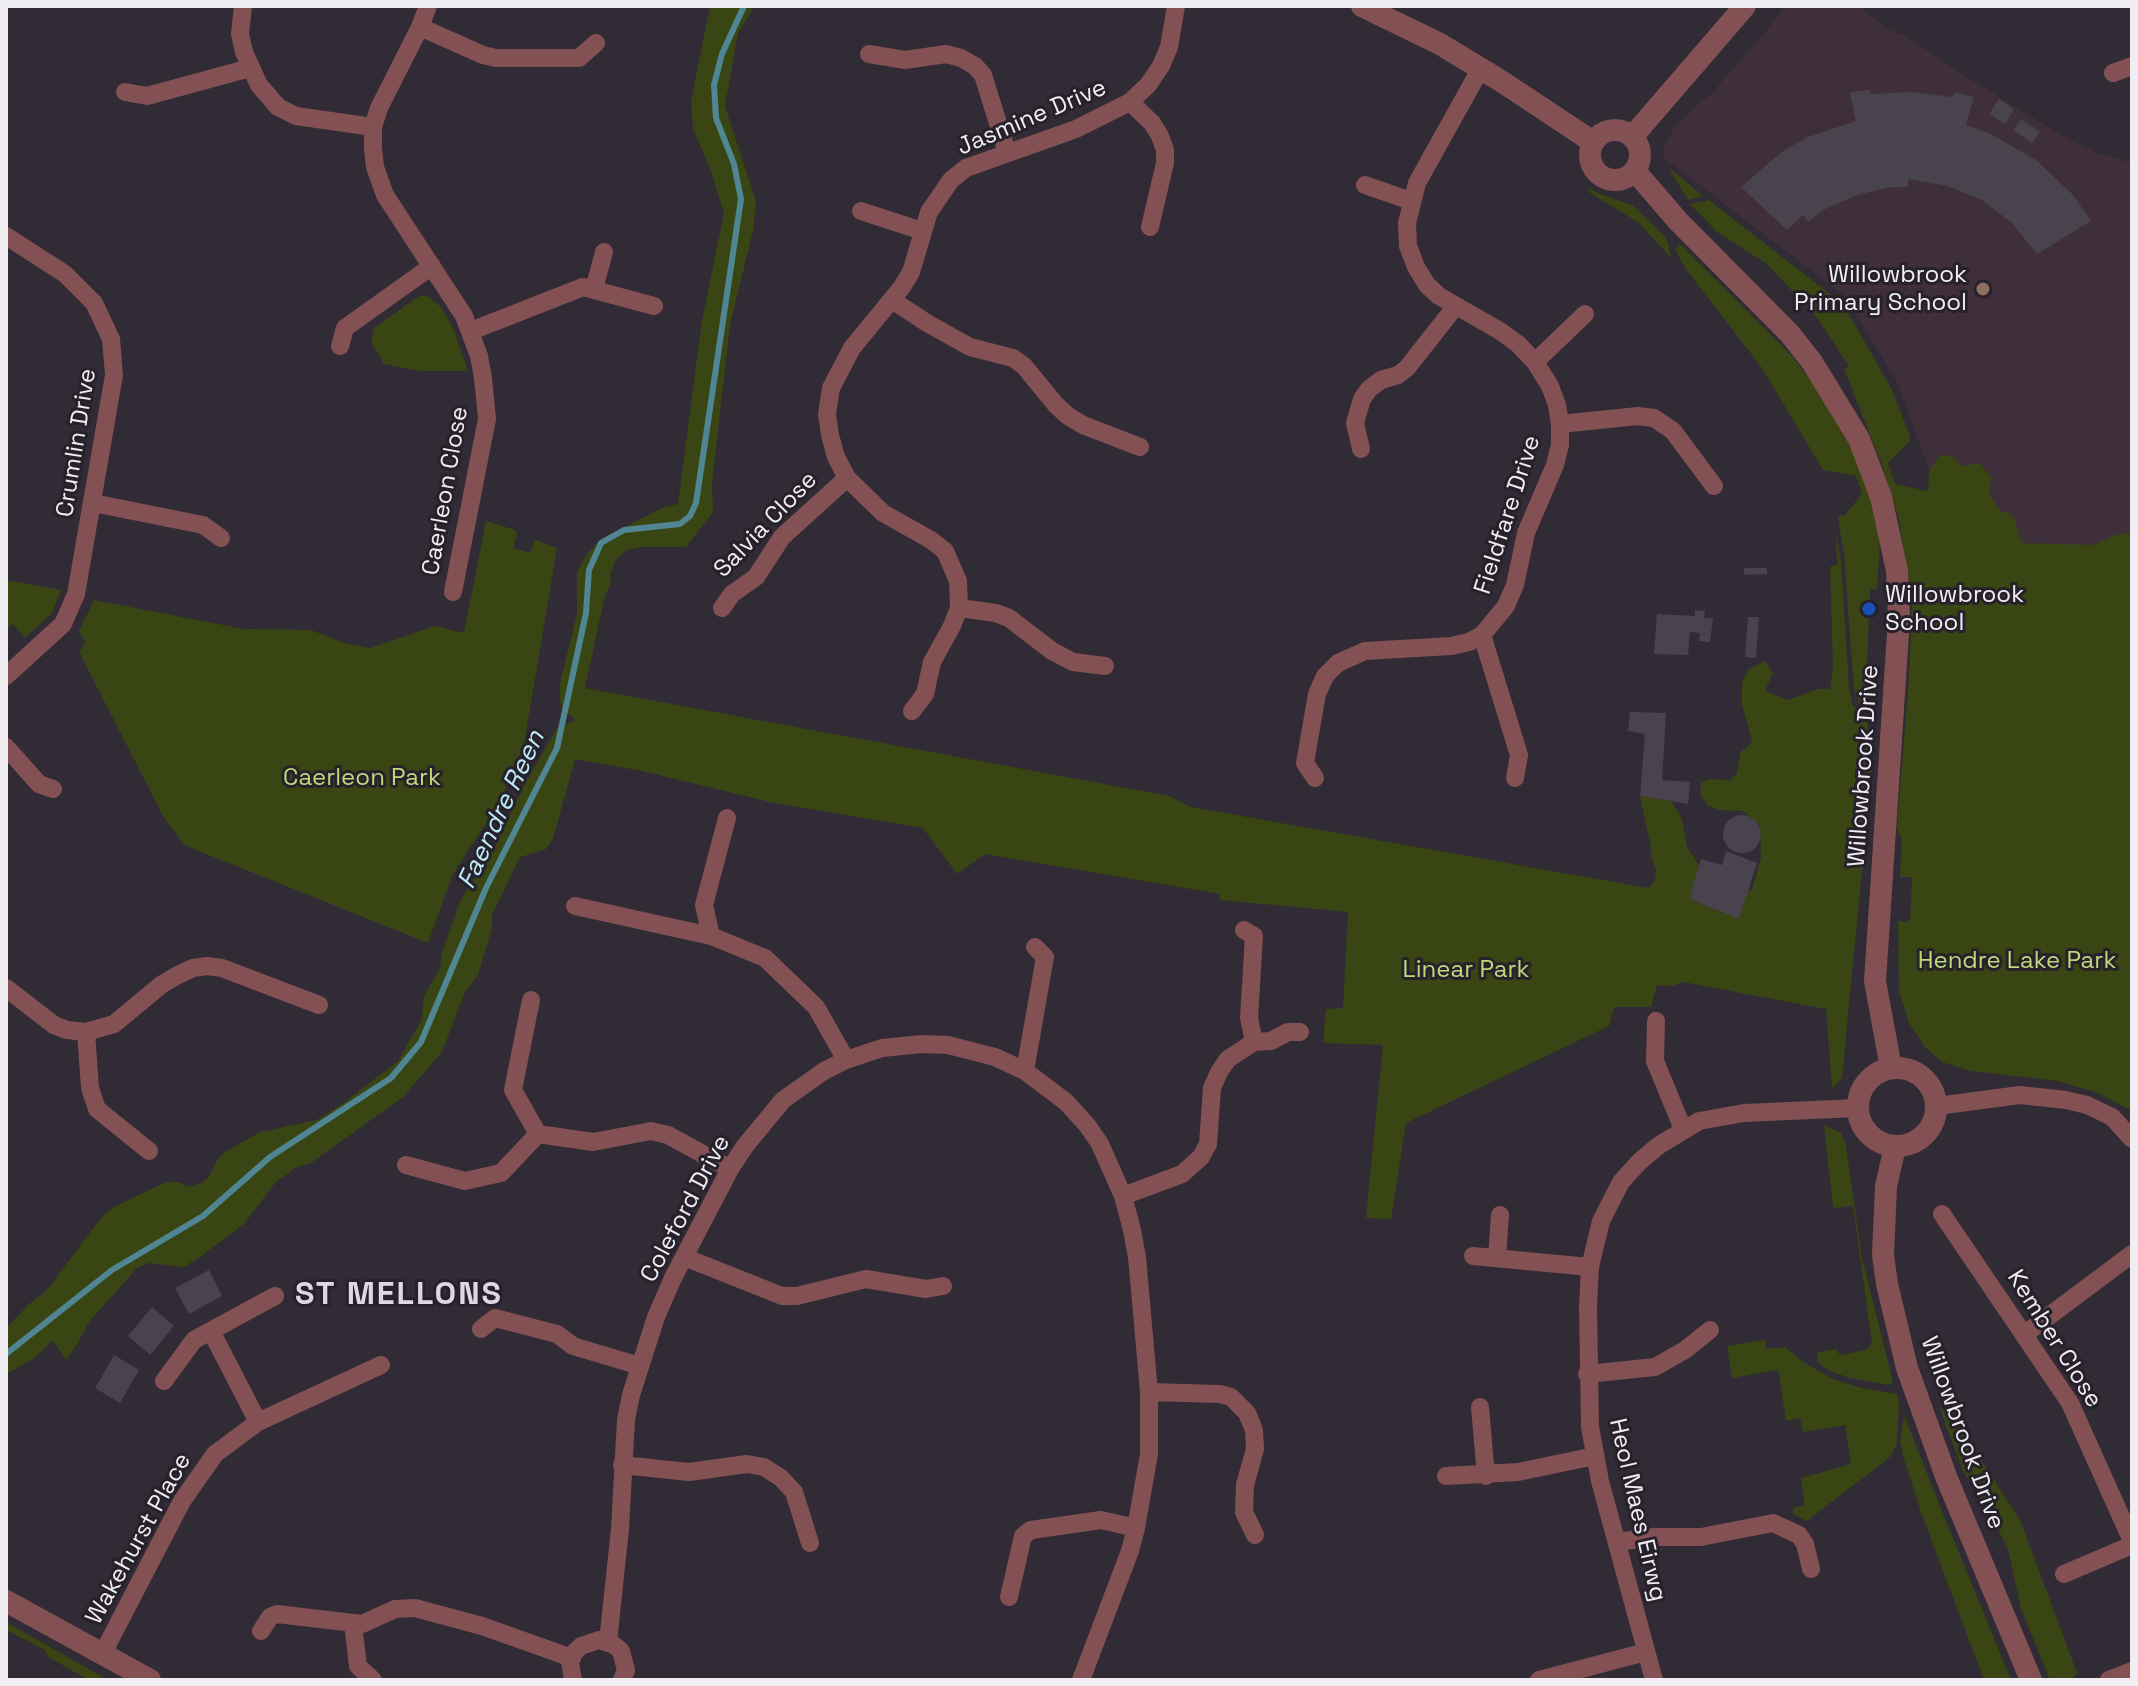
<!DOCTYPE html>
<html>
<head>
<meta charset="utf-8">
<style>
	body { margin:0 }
	#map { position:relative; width:2138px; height:1686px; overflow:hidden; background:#302b34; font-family:"Space Grotesk",sans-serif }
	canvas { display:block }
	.frame { position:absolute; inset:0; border:8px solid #f0edf3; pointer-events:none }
</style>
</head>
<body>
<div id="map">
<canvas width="2138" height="1686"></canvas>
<div class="frame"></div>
</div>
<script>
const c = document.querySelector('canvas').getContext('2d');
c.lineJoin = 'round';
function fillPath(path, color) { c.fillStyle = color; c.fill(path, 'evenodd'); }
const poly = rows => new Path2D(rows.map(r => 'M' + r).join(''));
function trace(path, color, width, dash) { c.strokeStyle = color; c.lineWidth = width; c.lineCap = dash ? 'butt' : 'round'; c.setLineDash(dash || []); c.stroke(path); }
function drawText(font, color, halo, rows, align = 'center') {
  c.font = font + ' "Space Grotesk",sans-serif'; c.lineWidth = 6; c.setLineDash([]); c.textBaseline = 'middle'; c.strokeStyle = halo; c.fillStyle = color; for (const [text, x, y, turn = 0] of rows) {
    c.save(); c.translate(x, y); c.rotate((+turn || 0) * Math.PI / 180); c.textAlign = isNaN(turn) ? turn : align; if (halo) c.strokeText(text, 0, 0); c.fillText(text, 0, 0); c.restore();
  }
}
fillPath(poly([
	[1784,6,1863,6,1864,10,1886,28,1906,36,1968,78,2070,140,2098,153,2132,163,2132,566,1946,555,1934,485,1899,386,1846,297,1663,157,1665,144,1676,124,1711,94,1778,17]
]), '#3f2f3a');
fillPath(poly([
	[710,6,755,6,738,33,725,106,756,201,753,231,730,325,712,483,713,512,686,547,641,547,627,550,616,559,610,575,611,583,605,596,585,688,1169,796,1191,807,1648,888,1655,880,1656,870,1651,856,1651,848,1640,796,1671,801,1682,819,1687,847,1699,865,1689,899,1739,919,1748,891,1752,890,1761,857,1760,825,1743,811,1719,810,1707,805,1700,794,1701,783,1708,779,1731,780,1737,773,1741,751,1750,745,1752,740,1742,705,1742,682,1749,669,1765,661,1773,673,1765,691,1788,700,1818,689,1830,689,1833,668,1830,567,1837,564,1836,534,1841,560,1849,688,1853,706,1866,716,1872,766,1842,1078,1832,1089,1826,1009,1683,982,1672,986,1657,985,1651,1007,1614,1007,1609,1026,1406,1123,1391,1219,1366,1218,1383,1045,1323,1043,1326,1009,1343,1008,1348,912,1220,900,1220,894,985,854,957,874,923,828,770,802,642,771,575,759,553,839,545,850,520,857,492,915,492,928,478,975,464,994,442,1052,403,1097,311,1163,296,1167,275,1183,244,1224,197,1259,184,1267,149,1263,137,1268,89,1322,78,1343,66,1360,53,1340,35,1358,6,1374,6,1328,28,1305,46,1291,103,1215,116,1206,166,1182,178,1182,189,1187,201,1183,208,1178,219,1157,227,1151,260,1132,317,1120,346,1101,398,1061,421,1021,424,996,440,968,442,953,460,901,493,849,526,782,557,728,576,720,563,710,560,700,560,683,577,614,577,573,586,555,601,539,664,507,678,504,702,320,724,213,710,168,693,129,691,101],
	[1668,167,1703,196,1688,200],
	[1588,187,1597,193,1632,205,1666,237,1672,259,1639,223,1589,192],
	[1709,200,1840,302,1854,323,1892,390,1910,436,1910,441,1888,463,1895,484,1928,491,1929,471,1939,456,1951,455,1962,466,1980,463,1991,478,1989,494,2000,511,2012,514,2022,543,2094,545,2115,535,2132,533,2132,1111,2098,1093,2057,1081,1971,1071,1942,1062,1925,1047,1909,1023,1899,991,1898,921,1906,922,1910,919,1912,880,1911,877,1900,877,1902,837,1898,833,1897,827,1909,677,1912,602,1899,520,1882,465,1844,369,1849,366,1818,319,1767,264,1717,232,1690,204],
	[1680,244,1794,358,1830,407,1855,455,1869,493,1880,540,1877,589,1870,589,1870,600,1867,600,1866,615,1869,616,1865,709,1860,705,1854,690,1844,554,1838,519,1841,515,1844,516,1862,494,1856,476,1823,470,1762,368,1685,268,1675,249],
	[426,295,440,306,453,328,468,371,420,371,384,364,371,342,374,328,419,296],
	[486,521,515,530,517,534,513,548,530,553,534,542,537,540,557,548,524,744,501,800,453,874,428,943,184,845,163,816,79,652,85,643,79,631,94,600,244,629,311,630,344,643,370,648,435,626,464,633],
	[6,580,61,590,52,613,25,638,13,624,6,630],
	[1824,1125,1841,1133,1846,1146,1862,1258,1893,1382,1890,1385,1850,1378,1830,1371,1817,1362,1818,1352,1836,1349,1840,1355,1866,1350,1872,1343,1853,1206,1833,1208],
	[1765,1340,1766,1349,1785,1347,1803,1362,1833,1379,1862,1388,1897,1394,1899,1403,1897,1444,1890,1457,1807,1521,1793,1514,1793,1508,1805,1505,1801,1478,1851,1464,1845,1425,1803,1432,1800,1418,1786,1421,1778,1370,1732,1378,1727,1346],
	[1939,1406,1959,1426,2020,1520,2077,1673,2072,1680,2050,1680,2021,1609,2009,1553,1994,1519,1963,1471],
	[1904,1415,1942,1511,2011,1680,1984,1680,1922,1515,1903,1456,1900,1442],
	[6,1622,101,1676,108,1680,89,1680,48,1657,45,1650,6,1630]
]), '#3a4514');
trace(poly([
	[6,1354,112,1270,203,1216,270,1157,391,1078,421,1042,486,888,557,748,586,613,589,570,601,543,624,530,680,524,690,516,696,503,741,199,734,164,716,118,714,85,722,54,744,6]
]), '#508694', 6);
fillPath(poly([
	[1870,90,1870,94,1911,92,1953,97,1954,92,1974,97,1966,125,1989,133,2036,160,2073,195,2091,221,2037,254,2012,223,1982,200,1948,186,1908,179,1908,187,1891,187,1857,195,1823,210,1808,222,1803,215,1787,230,1741,187,1783,151,1808,137,1856,121,1850,92],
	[1999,99,2014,109,2005,124,1989,114],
	[2021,119,2040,132,2032,143,2013,130],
	[1744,568,1767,568,1767,574,1744,575],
	[1867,600,1873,600,1873,616,1866,616],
	[1695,610,1705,611,1704,618,1713,618,1710,642,1699,641,1700,633,1690,632,1688,655,1654,654,1657,614,1695,616],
	[1748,617,1759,617,1756,658,1745,657],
	[1630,712,1666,713,1662,780,1690,782,1688,804,1640,796,1645,734,1628,731],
	'1723 834a19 19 0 1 1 38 0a19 19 0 1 1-38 0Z',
	[1726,851,1757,863,1739,919,1689,899,1701,859,1722,865],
	[209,1270,222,1296,189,1314,175,1288],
	[152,1307,174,1326,150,1355,128,1336],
	[114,1355,139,1370,120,1403,95,1388]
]), '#49434d');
trace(poly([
	[243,6,240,34,244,52,259,85,278,107,296,116,373,127],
	[428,6,420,27,379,108,373,127,373,148,375,167,385,195,464,316,479,356,483,378,487,419,453,592],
	[420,27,483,55,496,58,579,58,596,43],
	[869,54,905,60,946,54,961,58,975,66,983,75,1007,152],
	[2113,73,2132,66],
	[125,92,147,96,250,68],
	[1130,102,1152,123,1160,136,1165,150,1165,163,1150,227],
	[1365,185,1411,201],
	[861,211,922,231],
	[6,236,65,274,94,303,111,339,114,375,76,594,63,624,6,676],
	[594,289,604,252],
	[892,300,927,323,970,347,1013,358,1024,366,1056,405,1068,416,1083,425,1140,447],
	[471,331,583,287,654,306],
	[340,346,345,328,432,266],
	[1535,362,1585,314],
	[1560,424,1638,416,1654,418,1673,431,1714,486],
	[1361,449,1355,423,1362,399,1369,389,1381,380,1398,375,1407,368,1455,307],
	[93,503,203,525,221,538],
	[722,608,732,594,756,577,782,537,847,478],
	[959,608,996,613,1009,618,1052,651,1073,662,1105,666],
	[1482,635,1519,755,1515,778],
	[912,711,925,694,932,662,952,626,959,608,958,581,945,551,931,540,883,513,847,478,836,457,830,435,827,414,831,388,852,348,902,287,911,272,929,212,951,180,966,168,1076,129,1130,102,1148,85,1161,66,1169,47,1176,6],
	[6,747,39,784,53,789],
	[1315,778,1305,763,1317,694,1325,676,1338,663,1365,651,1451,646,1469,642,1482,635,1506,606,1515,585,1526,533,1555,465,1560,445,1560,424,1557,405,1550,386,1535,362,1518,344,1500,331,1439,296,1427,285,1416,267,1408,246,1407,223,1417,183,1481,68],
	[575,906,711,936,765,958,816,1007,846,1060],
	[1244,930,1254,936,1249,1018,1254,1042],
	[711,936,704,905,727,818],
	[6,988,54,1025,67,1030,86,1032,114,1024,161,985,176,976,193,968,207,966,222,968,319,1005],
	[531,1000,513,1090,538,1134],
	[1656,1021,1655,1061,1683,1129],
	[86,1032,90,1088,97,1109,149,1151],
	[1025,1071,1045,957,1035,947],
	[1937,1106,2020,1095,2066,1100,2087,1105,2112,1117,2132,1139],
	[406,1165,465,1181,501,1173,538,1134,593,1142,651,1131,668,1135,730,1169],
	[1123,1196,1182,1174,1201,1157,1208,1144,1212,1088,1219,1072,1228,1059,1254,1042,1271,1041,1288,1032,1300,1032],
	[1942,1214,2070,1403,2132,1541],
	[1473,1256,1590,1267],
	[684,1257,782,1296,797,1296,866,1279,926,1289,943,1286],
	[1497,1258,1500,1215],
	[481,1329,495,1318,557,1334,573,1346,640,1366],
	[211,1331,258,1422],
	[2025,1334,2132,1254],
	[1587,1374,1655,1367,1685,1350,1710,1330],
	[164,1381,194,1340,275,1296],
	[1149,1392,1220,1394,1231,1397,1247,1413,1254,1430,1255,1449,1245,1485,1244,1512,1255,1535],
	[1480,1407,1486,1476],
	[622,1465,689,1472,747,1464,764,1467,781,1478,794,1492,810,1543],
	[1446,1476,1518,1472,1595,1456],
	[1617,1542,1653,1537,1701,1537,1773,1523,1799,1535,1805,1544,1811,1569],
	[2064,1574,2132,1545],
	[1009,1597,1023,1536,1031,1530,1101,1520,1136,1528],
	[353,1624,358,1666,373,1680],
	[261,1631,270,1617,277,1614,362,1624,395,1609,415,1608,482,1626,572,1658],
	[608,1642,620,1529,626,1420,631,1395,656,1317,673,1278,730,1169,745,1146,783,1100,824,1071,846,1060,882,1048,922,1044,948,1045,995,1057,1025,1071,1066,1102,1087,1125,1100,1144,1123,1196,1132,1230,1137,1257,1149,1392,1149,1454,1136,1528,1130,1551,1081,1680],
	[103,1653,182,1501,215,1454,258,1422,381,1365],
	[573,1680,570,1662,574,1653,581,1646,599,1640,614,1645,621,1651,626,1670,622,1680],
	[1539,1680,1646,1652],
	[1654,1680,1600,1481,1590,1427,1588,1306,1590,1267,1601,1221,1621,1182,1639,1162,1658,1146,1699,1121,1744,1113,1857,1108],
	[2109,1680,2132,1671]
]), '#835054', 18);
trace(poly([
	[1362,6,1440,44,1501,81,1593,142],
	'1590 155a25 25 0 1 1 50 0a25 25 0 1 1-50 0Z',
	[1633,136,1745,6],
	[1635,171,1678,221,1790,334,1812,362,1859,439,1881,497,1897,571,1899,618,1875,981,1891,1068],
	'1858 1107a39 39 0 1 1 78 0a39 39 0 1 1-78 0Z',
	[1895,1147,1886,1186,1883,1255,1887,1284,1907,1368,1947,1479,2031,1680],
	[6,1601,150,1680]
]), '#835054', 22);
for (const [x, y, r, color] of [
	[1983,289,8,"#8d6e63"],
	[1869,609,8,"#1a4fb4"]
]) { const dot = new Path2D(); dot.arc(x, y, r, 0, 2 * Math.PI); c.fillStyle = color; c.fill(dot); trace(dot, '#26212a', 3); }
drawText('24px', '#f0edf3', '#26212a', [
	["Jasmine Drive",1032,118,-23],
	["Crumlin Drive",77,443,-81],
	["Caerleon Close",446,491,-80],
	["Fieldfare Drive",1508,515,-72],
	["Salvia Close",766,525,-46],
	["Willowbrook Drive",1864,766,-86],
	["Coleford Drive",686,1209,-62],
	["Kember Close",2054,1339,58],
	["Willowbrook Drive",1962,1433,70],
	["Heol Maes Eirwg",1637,1510,77],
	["Wakehurst Place",139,1539,-61]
]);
drawText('24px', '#f0edf3', '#26212a', [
	["Willowbrook",1967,275],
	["Primary School",1967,303],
	["Willowbrook",1885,595,"left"],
	["School",1885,623,"left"]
], 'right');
drawText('24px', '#bfd87a', '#26212a', [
	["Caerleon Park",362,778],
	["Hendre Lake Park",2017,961],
	["Linear Park",1466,970]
]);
drawText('italic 26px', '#beeaf8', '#26212a', [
	["Faendre Reen",502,810,-65]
]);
c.letterSpacing = '2px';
drawText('bold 32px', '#dfd8e4', '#26212a', [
	["ST MELLONS",399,1295]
]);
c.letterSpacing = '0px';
</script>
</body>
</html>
